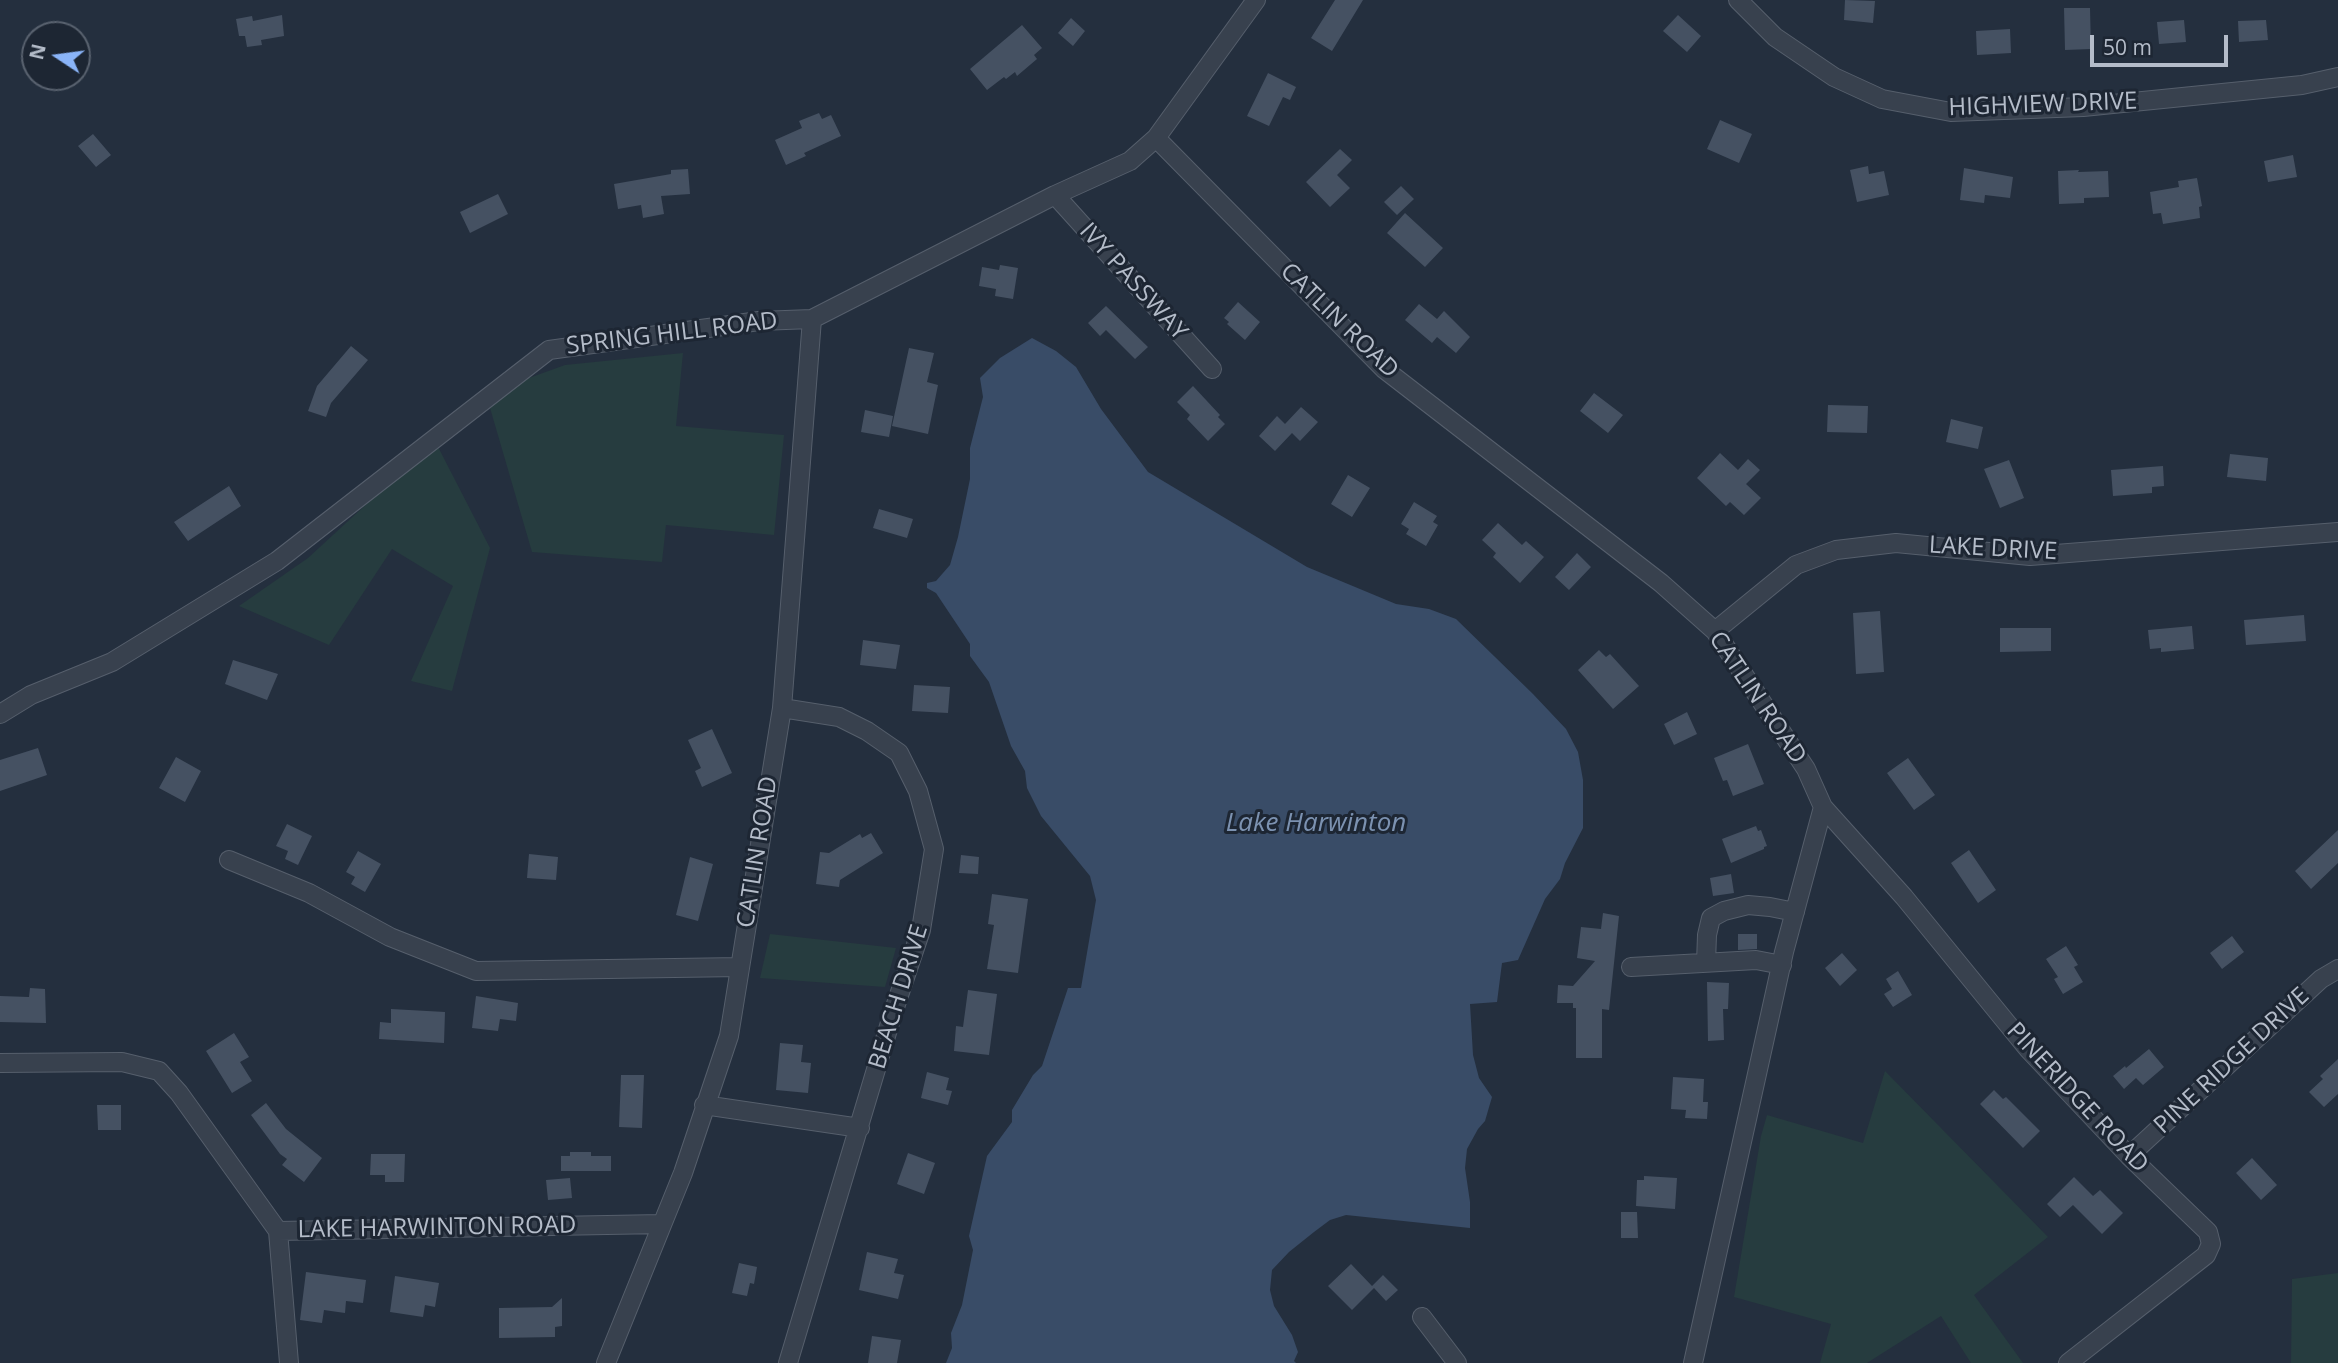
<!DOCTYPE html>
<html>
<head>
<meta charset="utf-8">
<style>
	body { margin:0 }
	#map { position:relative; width:2338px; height:1363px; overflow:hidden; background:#242f3e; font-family:"Open Sans",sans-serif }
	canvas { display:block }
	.north { position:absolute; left:21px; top:21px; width:70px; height:70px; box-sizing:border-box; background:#1d2633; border:2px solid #59626f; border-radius:50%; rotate:283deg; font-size:19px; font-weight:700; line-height:28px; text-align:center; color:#b4bcc9 }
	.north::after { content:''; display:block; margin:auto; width:24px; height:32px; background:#8ab4f8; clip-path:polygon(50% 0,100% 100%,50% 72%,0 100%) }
	.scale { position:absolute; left:2090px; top:35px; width:138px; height:32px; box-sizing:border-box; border:4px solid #b4bcc9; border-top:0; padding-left:9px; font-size:21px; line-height:24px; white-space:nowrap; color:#b4bcc9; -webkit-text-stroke:5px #1d2633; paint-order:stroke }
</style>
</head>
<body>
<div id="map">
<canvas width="2338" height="1363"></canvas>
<div class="north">N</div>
<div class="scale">50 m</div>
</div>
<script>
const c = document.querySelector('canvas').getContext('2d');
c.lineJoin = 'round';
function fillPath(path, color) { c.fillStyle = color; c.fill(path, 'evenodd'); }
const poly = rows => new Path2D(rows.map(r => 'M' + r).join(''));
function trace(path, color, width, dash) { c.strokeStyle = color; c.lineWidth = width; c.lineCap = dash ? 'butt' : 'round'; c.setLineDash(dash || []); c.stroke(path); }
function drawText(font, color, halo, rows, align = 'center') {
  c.font = font + ' "Open Sans",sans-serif'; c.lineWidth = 6; c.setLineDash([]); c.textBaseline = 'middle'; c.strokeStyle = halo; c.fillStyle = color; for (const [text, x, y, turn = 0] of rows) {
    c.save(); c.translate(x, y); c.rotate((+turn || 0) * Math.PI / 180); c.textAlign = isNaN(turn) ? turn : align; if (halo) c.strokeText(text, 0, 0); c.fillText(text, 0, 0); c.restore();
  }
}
fillPath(poly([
	[683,353,676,426,784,435,774,535,666,525,662,562,532,552,488,401,518,382,565,365],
	[435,441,490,548,452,691,411,681,453,586,392,549,329,645,239,606,308,558],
	[770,934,896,948,885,987,760,978],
	[1885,1071,2048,1237,1974,1295,2023,1363,1971,1363,1941,1316,1867,1363,1820,1363,1831,1324,1734,1297,1761,1136,1767,1115,1863,1143],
	[2338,1273,2338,1363,2291,1363,2292,1279]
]), '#263c3f');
fillPath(poly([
	[1032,338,1056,351,1076,367,1101,409,1148,472,1307,567,1396,604,1429,609,1456,619,1533,694,1566,729,1578,752,1583,780,1583,828,1565,863,1560,879,1545,899,1518,960,1502,963,1497,1002,1470,1004,1473,1055,1479,1078,1492,1097,1485,1121,1478,1129,1467,1149,1465,1168,1470,1202,1470,1228,1346,1215,1330,1220,1314,1232,1289,1252,1272,1270,1270,1290,1274,1306,1292,1335,1298,1352,1294,1361,1296,1363,946,1363,952,1348,951,1333,962,1305,973,1250,969,1236,987,1156,1012,1122,1012,1110,1033,1075,1042,1066,1068,988,1081,988,1096,900,1090,876,1041,816,1027,788,1025,771,1011,746,989,682,970,656,970,644,936,593,927,588,927,583,936,581,950,565,958,537,970,479,970,448,983,397,980,378,1000,358]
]), '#394c67');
fillPath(poly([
	[1335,0,1363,0,1332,51,1311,38],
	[1845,0,1875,1,1873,23,1844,20],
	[2064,8,2090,8,2091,49,2065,50],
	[282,15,284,36,261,40,262,45,247,47,245,36,239,36,236,19,252,16,253,21],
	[1678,15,1701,36,1687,52,1663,31],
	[1071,18,1085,31,1073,46,1058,33],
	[2184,20,2186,42,2159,44,2157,22],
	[2266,20,2268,40,2239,42,2238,21],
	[1022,25,1042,48,1034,55,1037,59,1017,76,1015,72,1006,79,1004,77,987,90,970,69],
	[2010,29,2011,53,1977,55,1976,31],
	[1268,73,1296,87,1290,100,1283,97,1269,126,1247,116],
	[819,113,822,119,831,115,841,136,804,153,806,156,786,165,775,140,802,128,799,121],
	[1720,120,1752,134,1739,163,1707,149],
	[93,134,111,155,96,167,78,146],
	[1340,149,1352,160,1337,175,1350,188,1330,207,1306,182],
	[2293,155,2297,177,2268,182,2264,161],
	[1868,166,1869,174,1884,171,1889,195,1857,202,1850,170],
	[1964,168,2013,177,2010,198,1985,195,1984,203,1960,200],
	[688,169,690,194,661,196,664,214,643,218,641,205,618,209,614,184,671,174,671,170],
	[2079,170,2078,172,2108,171,2109,197,2084,198,2084,203,2059,204,2058,171],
	[2197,178,2202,206,2199,207,2200,218,2163,224,2161,213,2153,214,2150,192,2179,187,2178,181],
	[1401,186,1414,199,1397,215,1384,202],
	[498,194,508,214,470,233,460,212],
	[1405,213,1443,248,1425,267,1387,233],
	[1000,265,1018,268,1013,299,995,296,996,289,979,286,982,267,999,270],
	[1238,302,1260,322,1245,340,1227,324,1229,322,1224,318],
	[1419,304,1437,319,1444,311,1470,337,1456,353,1437,337,1432,343,1405,320],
	[1106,306,1148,347,1135,359,1106,330,1100,336,1088,323],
	[351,346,368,360,331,403,326,417,308,411,317,386],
	[909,348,934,353,927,382,938,385,928,434,892,426],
	[1193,386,1220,415,1218,417,1225,424,1208,441,1187,419,1190,415,1177,402],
	[1594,393,1623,415,1608,433,1580,411],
	[1828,405,1868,406,1867,433,1827,432],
	[1301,407,1318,422,1300,441,1292,433,1275,451,1259,436,1277,416,1285,424],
	[865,410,893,416,889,437,861,432],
	[1951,419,1983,427,1978,449,1946,442],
	[1720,453,1738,470,1748,459,1760,470,1746,484,1761,498,1744,515,1730,502,1726,506,1697,478],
	[2230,454,2268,458,2266,481,2227,477],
	[2009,460,2024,498,2000,508,1984,469],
	[2163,466,2164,486,2152,487,2152,493,2113,496,2111,470],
	[1348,475,1370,488,1352,517,1331,504],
	[229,486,241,506,188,541,174,522],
	[1414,502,1437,516,1433,522,1438,525,1426,546,1406,534,1409,529,1401,524],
	[879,509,913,519,907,538,873,528],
	[1498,523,1522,545,1526,541,1544,557,1520,583,1493,557,1496,553,1482,540],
	[1577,553,1591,567,1569,590,1555,577],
	[1880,611,1884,672,1856,674,1853,613],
	[2304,615,2306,641,2246,645,2244,620],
	[2192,626,2194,649,2161,652,2161,648,2150,649,2148,630],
	[2000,628,2051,628,2051,651,2000,652],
	[863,640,900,645,896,669,860,665],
	[1599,650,1606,657,1610,654,1639,686,1613,709,1578,670],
	[233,660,278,674,267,700,225,684],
	[914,685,950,687,948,713,912,711],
	[1687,712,1697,734,1674,745,1664,724],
	[712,729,732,773,702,787,695,771,701,768,688,740],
	[1748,744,1764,784,1733,796,1727,780,1723,781,1714,758],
	[38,748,47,775,0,791,0,760],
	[176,757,201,771,185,802,159,788],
	[1908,758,1935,795,1914,810,1887,773],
	[287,824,312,836,298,865,285,859,288,851,276,846],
	[1756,826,1758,831,1761,830,1767,846,1764,847,1764,849,1731,863,1722,839],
	[2338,830,2338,863,2311,889,2295,871],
	[871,833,883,853,840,880,839,887,816,884,820,852,829,853,860,834,862,838],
	[1969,850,1996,890,1978,903,1951,863],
	[358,851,381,864,365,892,351,884,355,877,346,872],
	[529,854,558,857,556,880,527,878],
	[961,855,979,857,978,874,959,873],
	[690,857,713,864,698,921,676,915],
	[1731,874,1734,893,1713,896,1710,878],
	[992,894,1028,899,1018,973,987,969,994,925,988,924],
	[1603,913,1619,916,1609,1010,1602,1009,1602,1058,1576,1058,1576,1008,1573,1008,1573,1003,1557,1003,1558,985,1573,986,1595,961,1577,958,1581,927,1601,929],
	[1738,934,1757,934,1757,949,1738,950],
	[2232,936,2244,952,2222,969,2210,953],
	[2066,946,2078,965,2074,967,2083,982,2063,994,2054,979,2058,977,2046,959],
	[1842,953,1857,970,1840,986,1825,968],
	[1898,971,1912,995,1893,1007,1884,994,1892,989,1886,979],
	[1707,982,1729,983,1728,1009,1723,1009,1724,1040,1708,1041],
	[30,988,45,989,46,1023,0,1022,0,996,29,997],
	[968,990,997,994,989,1055,954,1051,956,1026,963,1027],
	[476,996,518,1003,516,1021,500,1019,498,1031,472,1028],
	[391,1009,445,1012,444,1043,379,1039,380,1022,391,1023],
	[234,1033,249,1057,240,1062,252,1081,232,1093,206,1051],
	[780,1043,803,1045,801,1062,811,1063,808,1093,776,1090],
	[2149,1049,2164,1067,2143,1085,2136,1078,2124,1089,2113,1076,2125,1066,2126,1068],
	[2338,1059,2338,1094,2324,1107,2309,1092,2323,1079,2320,1076],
	[927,1072,949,1078,946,1090,952,1091,948,1105,921,1098],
	[621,1075,644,1075,642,1128,619,1127],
	[1673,1077,1704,1079,1703,1102,1708,1102,1707,1119,1685,1118,1686,1110,1671,1109],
	[1994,1090,2003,1099,2006,1097,2040,1131,2023,1148,1980,1104],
	[266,1103,286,1129,322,1158,304,1182,282,1165,287,1159,280,1154,251,1115],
	[97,1105,121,1105,121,1130,98,1130],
	[570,1152,591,1152,591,1156,611,1156,611,1171,561,1171,561,1156,570,1156],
	[908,1153,935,1163,924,1194,897,1184],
	[371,1154,405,1154,404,1182,385,1182,385,1175,370,1175],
	[2252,1158,2277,1185,2261,1200,2236,1173],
	[1644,1176,1677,1178,1675,1209,1636,1206,1637,1180,1644,1180],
	[2074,1177,2093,1196,2100,1190,2123,1213,2102,1234,2073,1205,2060,1217,2047,1204],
	[570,1178,572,1198,548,1200,546,1180],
	[1621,1212,1637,1212,1638,1238,1621,1238],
	[867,1252,898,1259,894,1273,904,1275,898,1299,859,1290],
	[739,1263,757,1267,754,1284,750,1283,747,1296,732,1293],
	[1351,1264,1372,1286,1383,1275,1398,1290,1386,1301,1374,1288,1352,1310,1328,1286],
	[306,1272,366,1280,363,1303,346,1301,345,1313,324,1310,322,1323,300,1320],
	[395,1276,439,1283,435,1307,425,1305,423,1317,390,1312],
	[562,1298,562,1326,555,1327,555,1337,499,1338,499,1308,552,1307],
	[872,1336,901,1340,897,1363,868,1363]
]), '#455162');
const minor = poly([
	[1738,0,1775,37,1834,77,1882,99,1951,112,2083,107,2302,85,2338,77],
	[1156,138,1384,369,1661,583,1715,631,1806,769,1823,807,1784,952,1693,1363],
	[1055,195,1212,369],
	[1715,631,1796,565,1836,550,1896,543,2030,556,2338,532],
	[782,708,839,717,867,731,899,753,918,791,934,849,921,930,892,1016,788,1363],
	[0,714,31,695,112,662,277,561,549,350,759,321,812,319,1055,195,1130,161,1156,138,1256,0],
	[1823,807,1904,897,2028,1049,2129,1156,2208,1232,2211,1244,2206,1255,2068,1363],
	[229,860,309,893,390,937,476,971,740,967],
	[1706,963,1707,935,1711,918,1724,911,1748,905,1770,907,1795,912],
	[1631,967,1756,960,1782,965],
	[0,1063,122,1062,159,1071,179,1093,278,1231,662,1224],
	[704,1105,860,1128],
	[2129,1156,2321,979,2338,969],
	[278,1231,289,1363],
	[1422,1317,1457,1363],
	[606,1363,683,1173,729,1036,782,708,812,319]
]);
trace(minor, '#565f6c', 20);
trace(minor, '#38414e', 18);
drawText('24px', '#b4bcc9', '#1d2633', [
	["HIGHVIEW DRIVE",2043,105,-2],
	["IVY PASSWAY",1133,282,48],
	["CATLIN ROAD",1339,321,44],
	["SPRING HILL ROAD",672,334,-7],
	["LAKE DRIVE",1993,549,3],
	["CATLIN ROAD",1757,698,56],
	["CATLIN ROAD",758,852,-81],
	["BEACH DRIVE",899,997,-73],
	["PINE RIDGE DRIVE",2232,1061,-43],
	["PINERIDGE ROAD",2077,1098,47],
	["LAKE HARWINTON ROAD",437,1228,-1]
]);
drawText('italic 26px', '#7c92b1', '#1d2633', [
	["Lake Harwinton",1316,824]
]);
</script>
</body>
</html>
